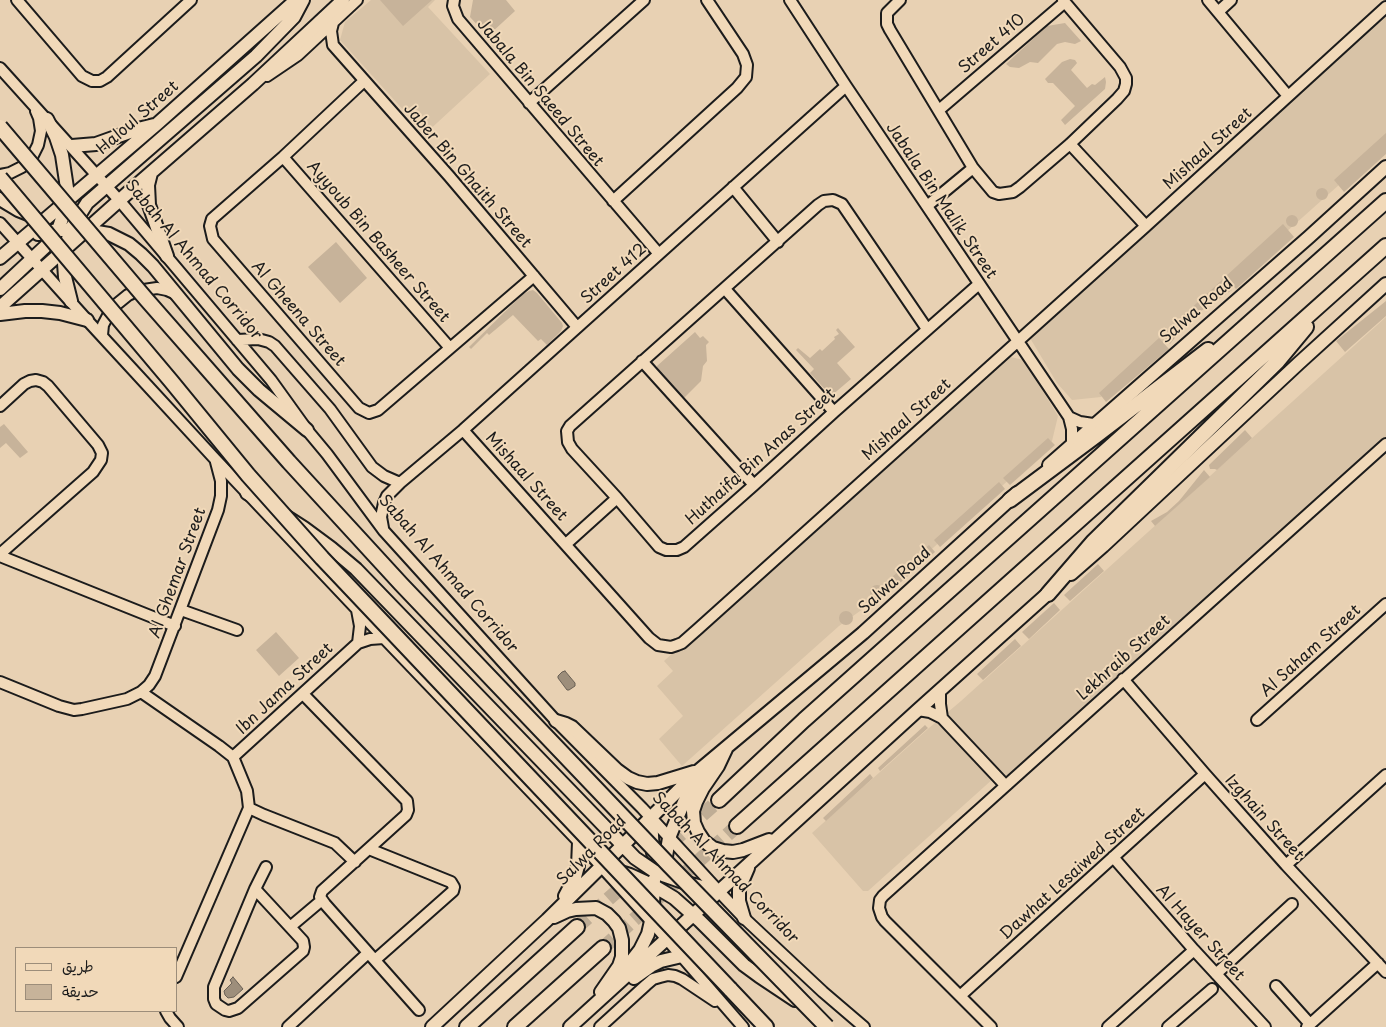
<!DOCTYPE html>
<html>
<head>
<meta charset="utf-8">
<style>
	body { margin:0 }
	#map { position:relative; width:1386px; height:1027px; overflow:hidden; background:#e8d1b3; font-family:"Playpen Sans","Playpen Sans Arabic",sans-serif }
	canvas { display:block }
	.legend { position:absolute; left:15px; top:947px; width:162px; height:65px; box-sizing:border-box; background:#f1d9b9; border:1px solid #9c8d7a; margin:0; padding:6px 9px; list-style:none; font-size:15px; color:#1c1c1c }
	.legend li { display:flex; align-items:center; gap:10px; height:25px }
	.legend b { width:25px; border:1px solid #9c8d7a }
</style>
</head>
<body>
<div id="map">
<canvas width="1386" height="1027"></canvas>
<ul class="legend">
<li><b style="height:6px;background:#f1d9b9"></b>طريق</li>
<li><b style="height:14px;background:#c7b39a"></b>حديقة</li>
</ul>
</div>
<script>
const c = document.querySelector('canvas').getContext('2d');
c.lineJoin = 'round';
function fillPath(path, color) { c.fillStyle = color; c.fill(path, 'evenodd'); }
const poly = rows => new Path2D(rows.map(r => 'M' + r).join(''));
function trace(path, color, width, dash) { c.strokeStyle = color; c.lineWidth = width; c.lineCap = dash ? 'butt' : 'round'; c.setLineDash(dash || []); c.stroke(path); }
function drawText(font, color, halo, rows, align = 'center') {
  c.font = font + ' "Playpen Sans",sans-serif'; c.lineWidth = 4; c.setLineDash([]); c.textBaseline = 'middle'; c.strokeStyle = halo; c.fillStyle = color; for (const [text, x, y, turn = 0] of rows) {
    c.save(); c.translate(x, y); c.rotate((+turn || 0) * Math.PI / 180); c.textAlign = isNaN(turn) ? turn : align; if (halo) c.strokeText(text, 0, 0); c.fillText(text, 0, 0); c.restore();
  }
}
fillPath(poly([
	[371,0,435,0,428,7,490,74,425,134,340,40,345,22],
	[1386,13,1386,143,1101,397,1072,400,1057,383,1030,338,1151,225],
	[1386,317,1386,438,1006,778,994,778,868,891,863,891,812,833,929,728,961,701],
	[1006,356,1024,360,1058,416,1052,441,874,601,839,626,682,766,659,739,683,716,657,686,673,671,664,661]
]), '#d8c3a7');
fillPath(poly([
	[380,0,432,0,403,26],
	[473,0,506,0,515,11,491,33,493,36,490,39,470,17],
	[1065,23,1081,41,1075,44,1065,42,1057,44,1038,63,1030,62,1019,68,1010,67,1006,64,1047,26],
	[1070,59,1075,60,1077,63,1071,70,1087,88,1092,84,1095,85,1105,77,1106,82,1105,89,1065,125,1061,120,1075,106,1053,83,1048,83,1045,79,1062,62],
	[1386,133,1386,154,1344,192,1334,180],
	'1316 194a6 6 0 1 1 12 0a6 6 0 1 1-12 0Z',
	'1286 221a6 6 0 1 1 12 0a6 6 0 1 1-12 0Z',
	[1283,224,1294,237,1236,289,1225,277],
	[336,242,367,278,340,303,308,267],
	[1222,280,1232,290,1198,313,1185,325,1170,344,1162,335],
	[533,290,537,293,562,323,563,326,561,331,547,345,541,339,538,341,513,315,489,335,487,333,471,349,469,347,522,295,529,291],
	[1386,301,1386,316,1345,352,1336,341],
	[838,328,855,347,837,363,851,379,831,396,810,373,814,369,796,350,798,348,810,358,820,349,822,351,835,339,834,337,839,334,836,330],
	[695,332,700,338,703,336,709,342,706,345,707,361,703,366,701,381,684,398,657,369,657,366],
	[1159,338,1169,349,1106,402,1099,393],
	[4,424,28,452,20,458,6,443,0,448,0,427],
	[1245,430,1252,438,1217,470,1215,469,1210,469,1209,465],
	[1048,438,1055,445,1010,485,1003,478],
	[1204,470,1210,477,1155,526,1151,521,1167,512,1179,501],
	[999,482,1005,489,940,547,934,540],
	[929,545,935,552,892,590,885,583],
	[1098,564,1104,571,1070,601,1064,595],
	'870 592a7 7 0 1 1 14 0a7 7 0 1 1-14 0Z',
	[1054,603,1060,610,1029,639,1022,632],
	'839 618a7 7 0 1 1 14 0a7 7 0 1 1-14 0Z',
	[276,632,299,658,279,676,256,650],
	[1015,639,1021,646,983,680,977,674],
	[925,725,928,728,880,771,878,768],
	[870,774,873,778,826,821,823,818]
]), '#c7b39a');
const water = poly([
	[565,671,575,683,575,686,569,690,567,690,558,678,558,676,562,672,565,671],
	[233,977,243,989,234,997,228,998,225,995,224,991,232,983,230,980,233,977]
]);
fillPath(water, '#9d8e7b');
trace(water, '#696055', 1);
trace(poly([
	[577,927,719,800],
	[603,948,737,826]
]), '#bfad95', 14, [14, 7]);
const minor = poly([
	[17,0,82,76,92,81,100,81,107,77,191,0],
	[454,0,453,6,458,19,659,254],
	[790,0,846,86,1069,417,1072,429,1072,443],
	[900,0,887,13,887,24,890,30,973,168,993,192,999,194,1013,192,1020,187,1070,144,1117,99,1124,91,1126,84,1126,78,1120,67,1063,0],
	[1208,0,1288,96],
	[1218,12,1231,0],
	[333,23,331,31,333,45,449,176,577,327],
	[0,68,119,200,271,380,307,430,327,454,384,531,556,721,642,808,725,898,744,918,823,992,864,1027],
	[267,76,298,55,357,0],
	[364,81,283,157,212,219,210,226,213,239,359,408,369,413,378,410,534,276],
	[529,103,644,0],
	[939,110,1065,2],
	[1070,144,1146,226],
	[283,157,450,348],
	[0,175,10,173,22,167,32,157,38,145,41,131,39,118,36,111],
	[733,187,778,242],
	[613,201,737,88,746,77,747,65,743,54,707,0],
	[927,206,973,168],
	[0,223,87,320,215,459,384,638,579,842,651,921,743,1027],
	[725,289,834,412],
	[927,329,842,204,833,200,824,201,818,205,570,426,567,431,568,442,572,449,617,498,659,547,666,550,677,550,684,547,754,485,834,412,979,284],
	[102,335,103,325,112,308,128,295,137,291,157,288,167,290,176,294],
	[237,340,258,339,269,342,275,346,330,409,372,467,384,476,400,483],
	[642,361,754,485],
	[0,406,24,384,30,381,36,380,43,382,48,386,98,445,102,453,101,460,93,472,0,554],
	[1069,417,1080,422,1093,424],
	[463,430,649,638,658,645,671,647,677,645,682,643,699,628,1146,226,1386,7],
	[383,528,381,517,384,503,387,496,400,483,463,430,846,86],
	[566,544,617,498],
	[0,556,175,626],
	[181,610,237,630],
	[357,610,360,626,358,643],
	[1123,679,1205,774,1286,865,1386,972],
	[0,682,59,706,74,710,82,709,127,699,141,692,149,685,155,676,218,510,221,496,221,481,216,462],
	[940,691,940,704,942,718],
	[141,692,219,746,233,757,247,791,249,808,264,815,335,843,355,862],
	[303,694,407,801,408,810,406,815,322,891,320,897,325,904,419,1010],
	[918,710,930,712,942,718,1005,785],
	[1257,720,1386,604],
	[233,757,358,643,370,639,384,638],
	[369,849,451,882,454,887,453,891,375,960],
	[1113,857,1194,950,1265,1027],
	[1286,865,1386,775],
	[255,889,303,941,304,947,303,951,238,1008,229,1011,225,1010,216,1004,214,999,214,987,255,889,266,867],
	[290,927,322,900],
	[1216,974,1292,904],
	[176,977,249,808],
	[1276,986,1310,1024],
	[960,996,1205,774],
	[166,1011,170,1018,178,1027],
	[288,1027,368,953],
	[600,1027,646,985,653,979,660,977,668,975,675,976,682,979,715,1001],
	[991,1027,885,921,882,917,879,908,880,900,883,896,1386,444],
	[1108,1027,1194,950],
	[1168,1027,1212,989],
	[1307,1027,1378,963]
]);
const major = poly([
	[72,146,96,144,138,129,154,125],
	[151,173,148,185,149,205,167,256],
	[0,199,18,210,33,216],
	[38,234,58,230,85,230,109,234,129,244,141,254,153,266,238,369,259,390,307,430],
	[0,258,157,124,296,0],
	[0,289,46,246,58,230,65,210,67,188,62,155,56,137,47,119],
	[71,301,65,277,64,263,66,248,70,230,87,203,256,56,294,17,303,0],
	[0,307,131,190,253,84,343,0],
	[0,314,25,311,42,311,60,313,87,320],
	[1049,465,1309,237,1386,167],
	[247,493,276,510,304,528,331,548,356,569,635,858,654,871,663,875,683,882,718,891],
	[1071,574,1103,546,1299,363,1386,284],
	[556,721,566,724,572,727,617,770,628,778,637,782,647,784,658,783,694,772],
	[726,749,718,766,703,788,696,802,693,811,694,823,698,832,704,841,713,848,723,851,733,852,743,850,769,840],
	[651,817,653,853],
	[664,869,669,838,678,816,684,802,706,772],
	[617,871,630,875,654,886,674,898,700,921,744,965,759,976,795,1000],
	[565,896,575,877,578,866,579,842],
	[554,917,567,911,576,909,596,908,607,914,614,921,619,928,622,940,622,957,619,966,601,992],
	[744,918,739,901,739,889,748,868],
	[626,968,640,950,648,934,651,921,653,905,654,880],
	[634,978,651,966,661,961,682,956],
	[432,1027,547,920,697,772,863,633,1017,493],
	[570,1027,918,710,1054,588]
]);
const highway = poly([
	[1010,500,1097,435,1208,350],
	[1048,594,1093,542,1277,362,1306,327],
	[719,800,804,720,1386,201],
	[737,826,1386,246],
	[730,989,766,1027],
	[467,1027,577,927],
	[515,1027,603,948]
]);
trace(minor, '#1c1c1c', 14);
trace(major, '#1c1c1c', 16);
trace(highway, '#1c1c1c', 18);
trace(minor, '#f1d9b9', 10);
trace(major, '#f1d9b9', 12);
trace(highway, '#f1d9b9', 14);
const highwayBridge = poly([
	[0,127,146,299,289,462,401,584,669,865,827,1027],
	[0,178,171,381,248,475,322,558,730,989]
]);
trace(highwayBridge, '#1c1c1c', 18, []);
trace(highwayBridge, '#f1d9b9', 14);
drawText('16px', '#1c1c1c', '#f1d9b9', [
	["Street 410",992,44,-41],
	["Jabala Bin Saeed Street",540,93,50],
	["Haloul Street",138,118,-41],
	["Mishaal Street",1208,149,-42],
	["Jaber Bin Ghaith Street",467,176,49],
	["Jabala Bin Malik Street",941,201,56],
	["Ayyoub Bin Basheer Street",378,242,49],
	["Sabah Al Ahmad Corridor",193,260,50],
	["Street 412",614,274,-42],
	["Salwa Road",1197,311,-41],
	["Al Gheena Street",298,314,49],
	["Mishaal Street",907,420,-42],
	["Huthaifa Bin Anas Street",761,457,-42],
	["Mishaal Street",526,477,48],
	["Al Ghemar Street",178,573,-70],
	["Sabah Al Ahmad Corridor",448,574,49],
	["Salwa Road",895,581,-42],
	["Al Saham Street",1311,651,-42],
	["Lekhraib Street",1124,658,-42],
	["Ibn Jama Street",285,689,-43],
	["Izghain Street",1264,818,48],
	["Salwa Road",592,851,-45],
	["Sabah Al Ahmad Corridor",725,868,46],
	["Dawhat Lesaiwed Street",1073,874,-42],
	["Al Hayer Street",1200,933,48]
]);
</script>
</body>
</html>
